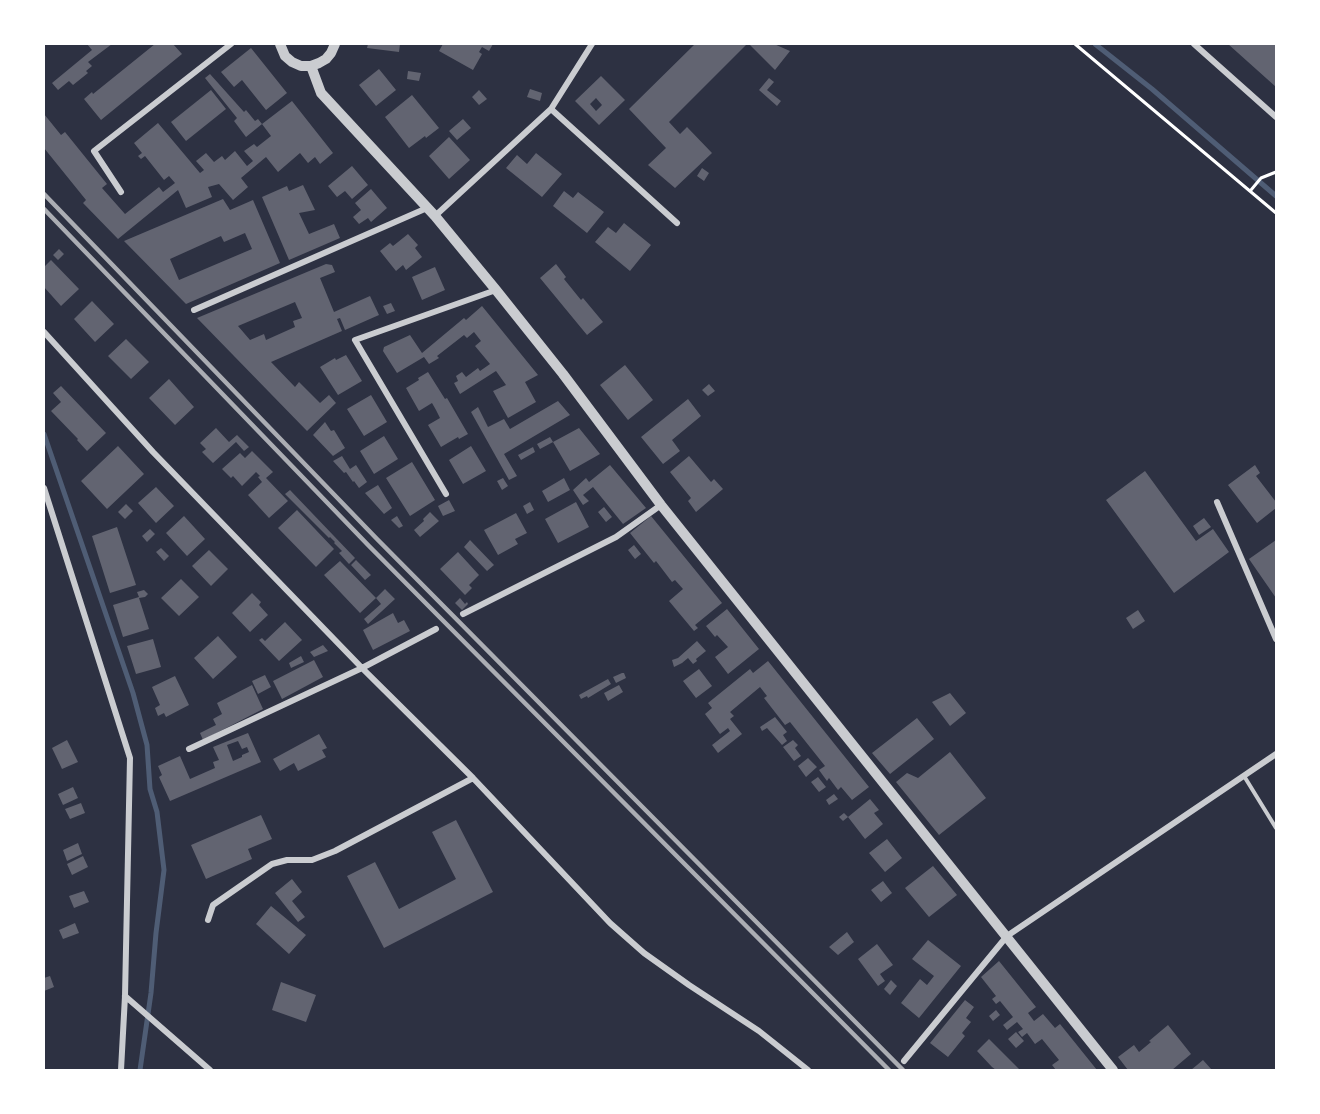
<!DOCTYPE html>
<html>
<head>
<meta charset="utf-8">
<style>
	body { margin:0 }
	#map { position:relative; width:1320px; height:1114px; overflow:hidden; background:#2d3142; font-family:"PT Sans",sans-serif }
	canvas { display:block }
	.frame { position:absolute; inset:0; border:45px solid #fff; pointer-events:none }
</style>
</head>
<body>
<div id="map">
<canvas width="1320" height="1114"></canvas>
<div class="frame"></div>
</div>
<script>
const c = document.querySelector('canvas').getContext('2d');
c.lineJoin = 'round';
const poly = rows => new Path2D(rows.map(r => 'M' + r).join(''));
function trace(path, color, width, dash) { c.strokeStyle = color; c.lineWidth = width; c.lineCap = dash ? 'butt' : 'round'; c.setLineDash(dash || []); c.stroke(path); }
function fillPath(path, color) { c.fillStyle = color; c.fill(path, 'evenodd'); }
trace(poly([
	[1095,44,1152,89,1276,196],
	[44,434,133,693,147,745,150,789,157,812,164,870,156,933,151,993,140,1070]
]), '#4f5d75', 5);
fillPath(poly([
	[87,44,112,44,88,62,92,66,86,71,88,73,73,85,69,81,58,90,52,83,92,50],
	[154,44,173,44,182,54,101,120,84,99,92,92,93,94,155,44],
	[368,44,400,44,399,52,367,48],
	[443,44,493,44,489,51,482,47,479,52,482,54,473,70,439,51],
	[695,44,747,44,669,122,680,134,687,127,712,153,675,188,648,165,666,148,629,109],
	[749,44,774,44,790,51,775,70],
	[1228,44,1276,44,1276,87],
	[251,48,287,93,266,110,242,80,234,87,221,72],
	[379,69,396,90,376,106,359,85],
	[408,71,421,73,419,81,407,79],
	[210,74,244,112,246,110,255,121,258,119,262,124,292,101,333,153,320,164,315,157,308,163,300,153,278,172,266,157,241,178,248,187,233,200,219,184,208,187,212,197,186,208,178,190,118,239,83,203,86,200,44,148,44,114,61,135,65,132,107,184,102,188,125,214,159,187,163,192,175,183,169,176,164,180,145,156,141,159,138,156,142,153,134,143,158,123,200,173,204,170,196,161,206,153,214,162,222,156,225,160,235,151,247,166,253,161,244,151,254,144,257,147,271,136,262,124,246,137,234,121,237,118,205,78],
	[601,76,625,100,599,125,575,101],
	[596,98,602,105,596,111,590,104],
	[769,78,774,82,767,90,781,101,777,106,759,90],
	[530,89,542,93,540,101,527,97],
	[211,90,226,109,186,141,171,122],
	[479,90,487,99,479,105,472,97],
	[412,95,439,128,426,138,425,136,409,148,385,117],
	[463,119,471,128,457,140,449,131],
	[449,137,470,160,449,179,429,156],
	[536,153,562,174,542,197,506,168,517,155,527,164],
	[352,166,368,185,352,199,345,191,337,197,328,186],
	[702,168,709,173,704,181,697,176],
	[303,185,315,210,299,213,309,234,334,224,340,238,289,260,262,197,287,186,289,191],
	[371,189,387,208,371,222,368,218,359,224,353,217,361,210,355,203],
	[564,191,573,198,578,192,604,212,587,233,553,206],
	[223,199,230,210,253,200,280,263,186,304,124,241],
	[245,233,252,249,179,280,170,259,221,236,224,242],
	[624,223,651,245,630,271,595,242,608,227,616,233],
	[408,234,418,245,415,248,422,257,406,270,403,265,396,271,380,251,390,243,393,246],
	[59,249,64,254,58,260,53,255],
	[51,260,79,289,61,306,44,287,44,267],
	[326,264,332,265,335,272,320,278,334,312,370,296,379,315,345,330,340,318,337,319,342,331,271,362,295,387,299,382,320,403,329,395,336,403,307,431,197,318],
	[295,302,302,318,293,321,295,327,266,340,264,334,250,340,238,326],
	[556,264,566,277,564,279,581,300,583,298,603,322,587,335,540,278],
	[435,267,445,290,422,300,412,277],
	[92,301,114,324,95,342,74,319],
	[391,303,395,311,387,314,383,306],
	[482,306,538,375,525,382,536,402,508,418,493,391,506,385,496,371,460,394,454,383,458,381,456,376,462,372,466,377,478,368,480,371,490,364,475,346,481,341,474,332,467,338,464,335,437,356,439,358,429,364,424,357,397,373,383,351,384,347,410,335,422,353,464,318,466,320],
	[126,339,149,362,131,379,108,356],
	[346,355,362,381,338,395,320,367,335,358,336,360],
	[625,365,653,400,628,420,600,385],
	[428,372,445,399,447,398,468,434,459,439,458,437,441,447,428,425,440,418,436,410,432,403,419,411,406,388,419,380,418,378],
	[169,379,194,407,175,425,149,398],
	[709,384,715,391,708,396,702,390],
	[61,386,106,433,87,451,77,440,78,439,51,411,61,402,53,393],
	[371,395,387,422,364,436,347,409],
	[688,399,701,416,672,440,680,451,663,464,641,437],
	[558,401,570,415,504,454,517,476,509,480,471,412,478,407,488,427,504,419,510,429],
	[325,422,331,431,334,430,345,448,333,456,313,435],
	[216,428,229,442,237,435,249,447,244,451,236,442,213,463,202,452,206,449,200,443],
	[579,428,600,454,570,471,553,442],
	[384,436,398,459,374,474,360,451],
	[550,437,553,442,540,449,537,444],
	[118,446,144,474,107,509,81,481],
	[471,446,486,471,463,484,449,460],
	[533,447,535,452,521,460,518,455],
	[252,451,273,472,266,478,288,501,269,518,248,495,262,482,258,477,260,476,256,472,242,486,233,476,231,478,222,469,240,453,245,458],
	[342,456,350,469,356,465,367,482,359,488,354,481,353,482,346,472,344,473,333,461],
	[689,456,711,482,714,479,723,489,696,512,688,501,691,498,670,472],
	[412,462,435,500,410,516,386,478],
	[610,465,646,508,623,524,593,487,583,495,589,501,583,505,573,490,586,478,589,482],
	[1255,465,1260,473,1256,476,1276,502,1276,508,1257,523,1228,485],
	[1145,471,1196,541,1213,529,1229,552,1174,593,1106,500],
	[503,478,508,486,502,490,497,481],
	[564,478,570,490,548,502,542,491],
	[378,485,392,508,384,514,365,493],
	[156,487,174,506,156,523,138,503],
	[290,490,355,558,349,564,339,553,342,551,334,543,335,542,330,537,329,538,285,494],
	[449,500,455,511,443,516,438,506],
	[530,502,534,510,527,514,523,506],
	[576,502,589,527,558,543,545,519],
	[126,504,133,511,125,519,118,512],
	[604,507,612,517,606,522,598,512],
	[297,510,334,549,316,567,278,528],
	[430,512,439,521,420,537,414,530,424,521,423,519],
	[516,513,527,533,515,539,518,544,498,555,484,530],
	[184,516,205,539,187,556,166,533],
	[397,516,403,526,399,528,391,520],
	[651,516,722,603,695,625,698,628,694,631,669,601,683,589,675,580,672,582,656,561,654,563,630,533],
	[1204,518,1211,527,1199,535,1193,526],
	[117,527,136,585,110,593,92,536],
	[150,529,155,534,147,542,142,536],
	[470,540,494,565,487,571,464,547],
	[1276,540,1276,598,1249,559],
	[634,545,641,554,635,559,628,550],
	[161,548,169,556,164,561,156,552],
	[209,550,228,569,211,586,192,566],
	[458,552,479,575,469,585,472,588,465,595,440,569],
	[356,560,371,575,365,580,351,565],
	[340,561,376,598,360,613,324,575],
	[181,579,199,597,179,616,161,598],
	[385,589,395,599,368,624,364,619,381,604,376,598],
	[144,590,148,594,145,597,139,598,149,629,123,637,113,605,139,597,137,592],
	[252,593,261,602,259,605,268,615,250,632,232,613],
	[460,598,465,604,467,602,468,604,462,610,455,603],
	[727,609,759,649,728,674,715,657,728,647,717,635,715,637,706,626],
	[1138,610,1145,621,1133,629,1126,618],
	[393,613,398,623,404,620,410,631,373,650,363,630],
	[285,622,302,640,279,661,259,640,262,638,265,641],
	[218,636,237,657,213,679,194,658],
	[153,639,161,667,136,674,127,646],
	[697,641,706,651,696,659,697,661,693,664,688,658,682,663,674,667,672,660,678,658],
	[323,645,328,651,314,657,310,652],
	[301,656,304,662,291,668,289,663],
	[314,660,323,677,282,699,273,681],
	[768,661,869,787,852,800,841,787,838,790,829,778,827,781,819,770,825,766,790,722,785,725,764,698,767,696,760,687,730,712,734,716,730,719,742,734,718,753,712,745,730,731,728,728,720,734,705,714,712,708,708,703,750,669,753,673],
	[699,669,712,686,696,698,683,681],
	[622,673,624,673,626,678,616,683,613,677],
	[265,675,271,687,258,694,252,681],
	[175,676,189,705,166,717,164,713,158,716,155,708,160,705,152,687],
	[608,679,611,684,588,698,587,696,581,699,579,695],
	[252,685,263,709,203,740,200,733,216,725,213,719,222,714,217,703],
	[619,685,623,692,608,701,604,693],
	[950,693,966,713,950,726,932,702],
	[775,717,787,732,783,735,787,741,782,745,767,728,762,731,760,727],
	[917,718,934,739,890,774,872,753],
	[248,733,261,762,170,801,159,777,162,775,158,766,180,756,190,779,215,768,213,762,219,760,213,747],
	[238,741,242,749,247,747,249,752,242,755,242,757,233,761,227,745],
	[319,734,327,748,322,750,326,757,298,771,294,763,280,771,273,759],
	[67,740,78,762,62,769,52,748],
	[793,740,798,745,795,748,801,756,794,761,783,747],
	[950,752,986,798,939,835,896,782,907,773,918,778],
	[808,758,817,767,806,777,798,766],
	[818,777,826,787,819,792,811,782],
	[73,787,78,798,63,805,58,794],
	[834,794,838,799,829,805,826,800],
	[870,799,879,810,874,813,883,824,865,839,848,817,843,821,839,817,844,813,848,817],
	[81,803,85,813,70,819,65,809],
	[261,815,272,839,248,849,252,859,206,879,191,845],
	[456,820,493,892,384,948,347,876,375,862,399,909,456,879,432,832],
	[887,839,902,858,885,872,869,853],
	[78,843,82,854,67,861,63,850],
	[83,856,88,867,72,875,67,864],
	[933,866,957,895,929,917,905,888],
	[292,879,302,892,292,901,305,917,298,922,275,893],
	[883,881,892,893,881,902,871,890],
	[84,891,89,902,74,908,69,896],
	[271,906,306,935,289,954,256,924],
	[75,923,79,933,63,939,59,930],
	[847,932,854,942,838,955,829,947],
	[928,940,961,966,919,1018,901,1003,920,979,927,985,934,976,912,959],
	[877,944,893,965,880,974,885,981,878,986,858,959],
	[999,961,1036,1007,1028,1013,1034,1021,1043,1014,1055,1028,1060,1024,1097,1070,1056,1070,1052,1065,1059,1060,1042,1039,1035,1044,1027,1033,1022,1037,1018,1032,1023,1029,1017,1022,1007,1030,1003,1025,1013,1017,1000,1001,996,1004,992,999,996,996,981,977],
	[50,976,54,987,44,991,44,978],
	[891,980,897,986,890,995,884,989],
	[281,982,316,995,306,1022,272,1010],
	[965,1000,974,1007,966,1018,971,1022,962,1033,965,1036,948,1057,930,1043],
	[996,1010,1000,1015,993,1021,989,1016],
	[1168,1025,1191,1054,1172,1070,1128,1070,1118,1057,1134,1045,1139,1052,1151,1042,1149,1041],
	[1016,1032,1024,1041,1016,1048,1008,1039],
	[989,1039,1020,1070,996,1070,992,1067,977,1051],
	[1203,1060,1212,1070,1191,1070]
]), '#626471');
trace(poly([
	[1075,44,1276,213],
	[1251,190,1261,178,1276,172]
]), '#fff', 3);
trace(poly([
	[1244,776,1276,828]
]), '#caccd0', 4);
trace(poly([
	[1194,44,1276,117],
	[551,109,677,223],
	[121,192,94,151,231,44],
	[435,216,551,109,592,44],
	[194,310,427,208],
	[44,332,153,452,362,668,473,778,610,923,644,953,689,985,759,1031,808,1070],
	[44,488,130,758,125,996,121,1070],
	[446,494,355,340,496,290],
	[1217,502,1276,639],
	[463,614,616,537,661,505],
	[189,749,362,668,436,629],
	[208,920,213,905,272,864,287,860,312,860,335,851,473,778],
	[125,996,210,1070],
	[904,1061,1007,936,1276,754]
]), '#caccd0', 6);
trace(poly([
	[280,44,285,56,292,62,301,66,311,66,319,63,326,59,331,53,335,44],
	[311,66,321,93,435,216,496,290,563,374,661,505,1113,1070]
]), '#caccd0', 10);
trace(poly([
	[44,194,377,539,903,1070],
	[44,209,369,546,889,1070]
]), '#abadb3', 4.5);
</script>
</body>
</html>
